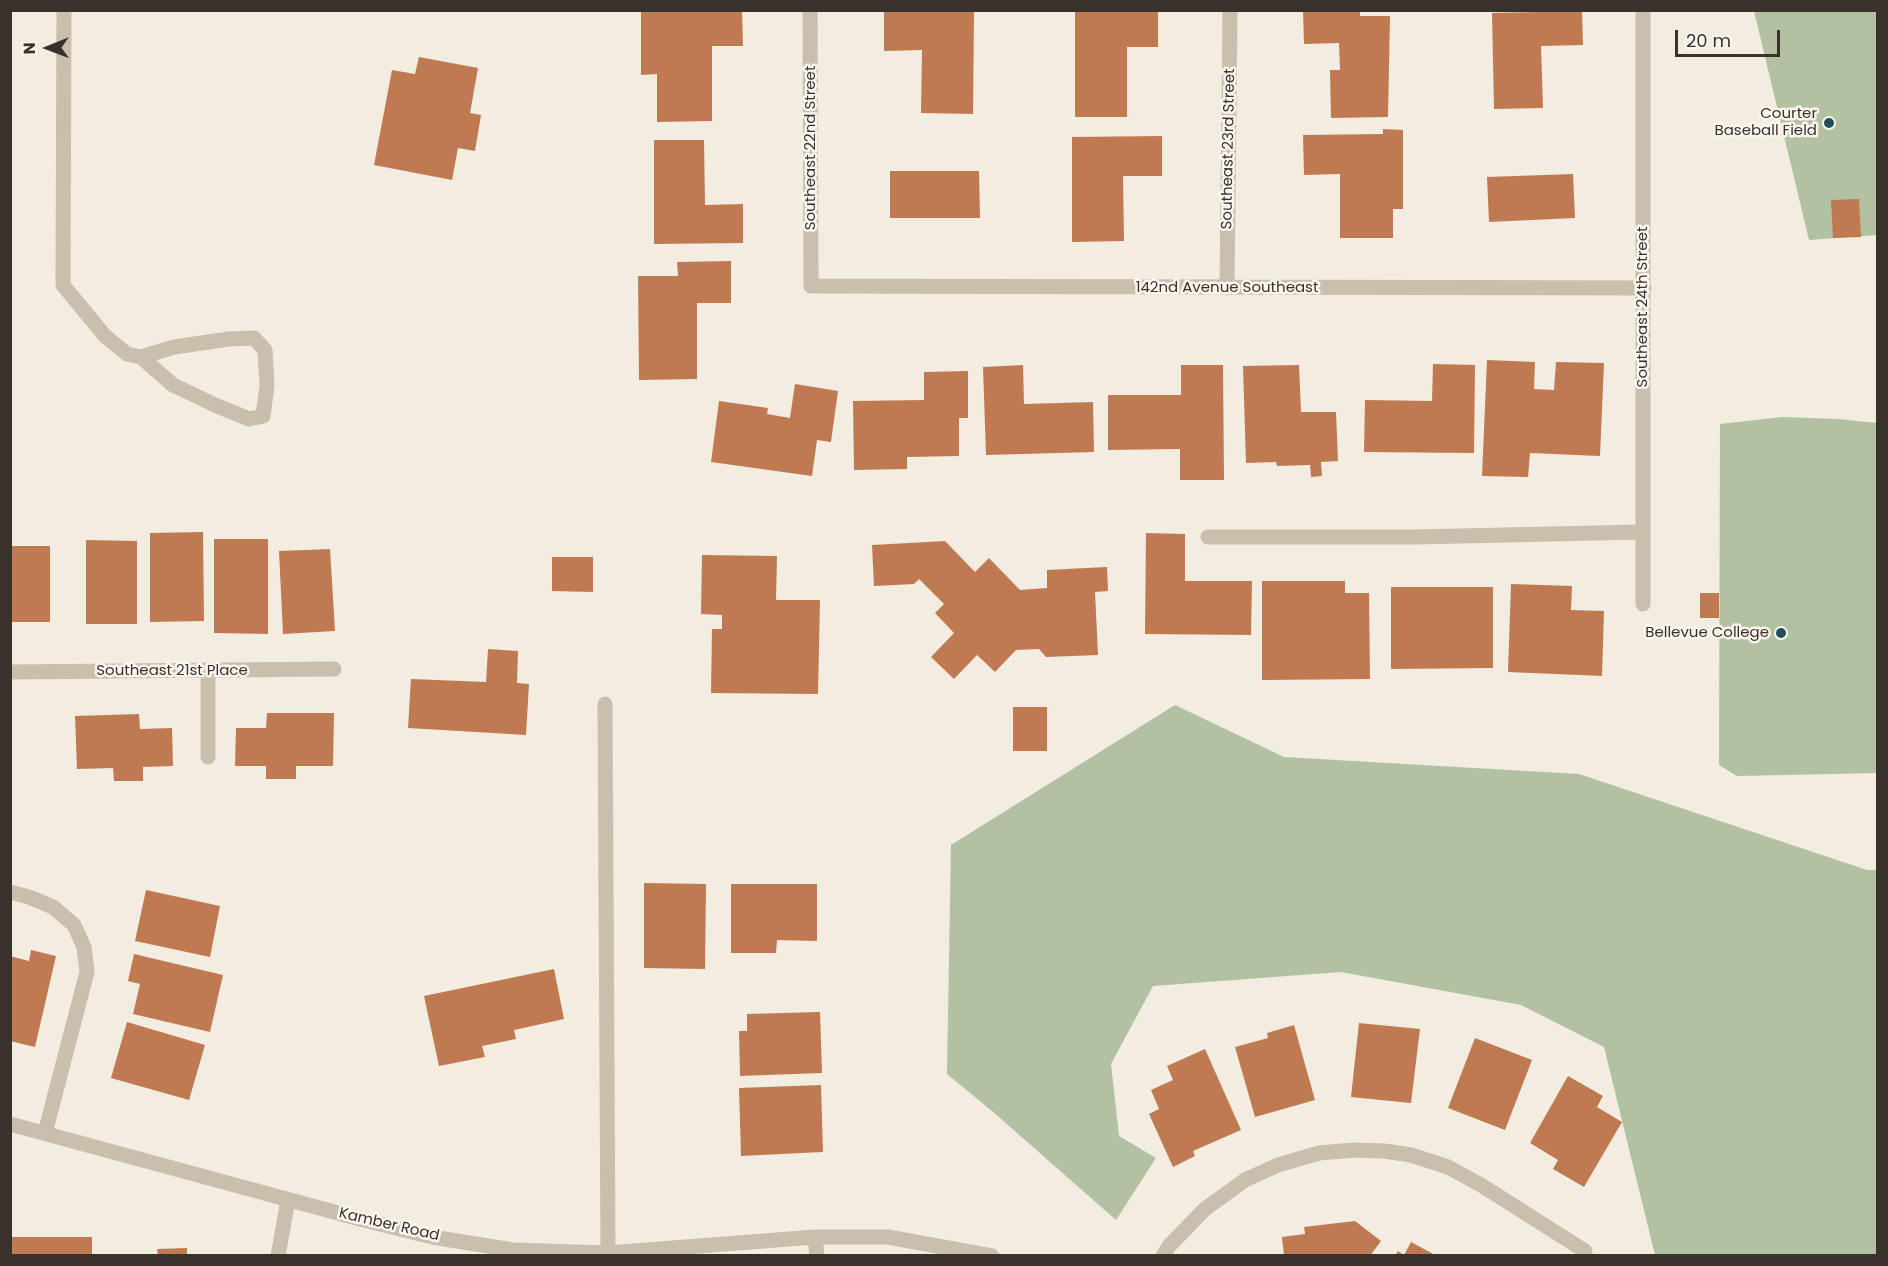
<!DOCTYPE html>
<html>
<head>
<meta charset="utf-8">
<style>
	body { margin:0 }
	#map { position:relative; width:1888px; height:1266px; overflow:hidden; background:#f2ece1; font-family:Poppins,sans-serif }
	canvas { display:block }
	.frame { position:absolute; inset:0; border:12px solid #39312b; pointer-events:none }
	.north { position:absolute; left:18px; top:18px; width:60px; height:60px; -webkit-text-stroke:4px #faf5ed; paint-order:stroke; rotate:269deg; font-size:16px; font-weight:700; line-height:24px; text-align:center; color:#39312b }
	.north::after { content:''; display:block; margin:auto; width:21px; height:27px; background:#39312b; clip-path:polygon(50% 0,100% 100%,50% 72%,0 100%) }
	.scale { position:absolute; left:1675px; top:30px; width:105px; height:27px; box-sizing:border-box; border:3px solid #39312b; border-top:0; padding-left:8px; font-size:18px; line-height:21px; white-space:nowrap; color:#39312b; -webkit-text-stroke:4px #faf5ed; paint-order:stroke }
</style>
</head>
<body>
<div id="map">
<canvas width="1888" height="1266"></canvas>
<div class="frame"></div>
<div class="north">N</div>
<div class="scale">20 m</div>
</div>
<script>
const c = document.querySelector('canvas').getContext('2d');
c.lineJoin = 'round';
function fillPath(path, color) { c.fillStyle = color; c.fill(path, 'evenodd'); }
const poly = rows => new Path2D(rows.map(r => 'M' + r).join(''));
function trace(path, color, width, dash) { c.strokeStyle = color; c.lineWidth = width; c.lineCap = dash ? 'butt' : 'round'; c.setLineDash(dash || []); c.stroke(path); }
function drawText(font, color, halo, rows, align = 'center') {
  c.font = font + ' Poppins,sans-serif'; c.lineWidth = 5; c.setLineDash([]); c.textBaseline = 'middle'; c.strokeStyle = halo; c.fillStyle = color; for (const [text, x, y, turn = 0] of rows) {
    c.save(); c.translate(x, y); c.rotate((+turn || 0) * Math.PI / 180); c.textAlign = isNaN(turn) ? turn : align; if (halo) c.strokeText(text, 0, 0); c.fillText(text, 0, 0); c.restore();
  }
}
fillPath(poly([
	[1754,11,1877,11,1877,235,1809,240],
	[1782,417,1838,419,1877,423,1877,773,1737,776,1719,765,1720,424],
	[1175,705,1284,757,1579,774,1867,870,1877,870,1877,1255,1655,1255,1604,1047,1521,1005,1341,972,1153,986,1111,1064,1119,1136,1156,1158,1116,1220,992,1111,947,1074,951,845]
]), '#b2c1a1');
fillPath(poly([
	[641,10,742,10,743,46,712,46,712,121,657,122,657,74,641,75],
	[884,10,974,12,973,114,921,113,922,50,884,51],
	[1075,10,1158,10,1158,47,1127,47,1127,117,1075,117],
	[1303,10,1360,10,1360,16,1390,16,1388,117,1331,118,1330,70,1340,70,1339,43,1304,44],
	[1537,10,1582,10,1583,45,1541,46,1543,108,1494,109,1492,13,1537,12],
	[419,57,478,68,470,113,481,115,475,151,458,148,452,180,374,165,392,70,415,74],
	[1383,129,1403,130,1403,209,1393,209,1393,238,1340,238,1340,174,1304,175,1303,135,1383,134],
	[1162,136,1162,176,1123,176,1124,241,1072,242,1072,137],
	[654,140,704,140,705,205,743,204,743,243,654,244],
	[890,171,979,171,980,218,890,218],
	[1573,174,1575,218,1489,222,1487,177],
	[1859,199,1861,237,1833,238,1831,200],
	[731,261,731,303,697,303,697,379,639,380,638,276,678,276,677,262],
	[1487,360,1535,362,1534,389,1554,390,1556,362,1604,363,1600,456,1530,453,1528,477,1482,476],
	[1433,364,1475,365,1474,453,1364,452,1365,400,1432,401],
	[1023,365,1024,404,1093,402,1094,452,986,455,983,367],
	[1181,365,1223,365,1224,480,1180,480,1180,449,1108,450,1108,395,1181,395],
	[1299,365,1301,412,1336,412,1338,461,1321,462,1322,476,1311,477,1310,465,1277,466,1276,462,1246,463,1243,366],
	[968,371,968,418,959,418,959,456,907,457,907,469,854,470,853,401,924,400,924,372],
	[795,384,838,391,831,442,817,440,812,476,711,462,719,401,768,408,767,414,790,418],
	[203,532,204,621,150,622,150,533],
	[1146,533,1185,534,1185,581,1252,581,1251,635,1145,634],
	[214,539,268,539,268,634,214,633],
	[86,540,137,541,137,624,86,624],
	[945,541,975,572,989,558,1020,590,1047,588,1047,570,1107,567,1108,591,1095,592,1098,655,1046,657,1039,649,1016,650,995,672,977,655,954,679,931,657,954,633,935,613,944,604,919,579,914,584,874,586,872,545],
	[10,546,50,546,50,622,10,622],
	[330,549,335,631,283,634,279,551],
	[702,555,777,556,776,600,820,600,818,694,711,693,712,629,722,629,722,615,701,614],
	[552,557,593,557,593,592,552,591],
	[1262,581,1345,581,1345,593,1369,593,1370,679,1262,680],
	[1511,584,1572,586,1571,610,1604,611,1602,676,1508,672],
	[1391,587,1493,587,1493,668,1391,669],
	[1700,593,1719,593,1719,618,1700,618],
	[488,649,518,651,517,683,529,684,526,735,408,728,411,679,486,682],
	[1013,707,1047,707,1047,751,1013,751],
	[267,713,334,713,333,766,296,766,296,779,266,779,266,766,235,766,236,728,266,728],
	[139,714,140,729,172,728,173,766,143,767,143,781,114,781,113,768,77,769,75,716],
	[644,883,706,884,705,969,644,968],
	[731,884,817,884,817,941,777,940,776,953,731,953],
	[146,890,220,906,210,957,135,941],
	[31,950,56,956,35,1047,10,1041,10,956,29,961],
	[134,954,223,975,210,1032,133,1014,140,984,128,981],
	[554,969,564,1019,514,1030,516,1039,482,1046,485,1057,439,1066,424,996],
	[820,1012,822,1073,740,1076,739,1031,747,1031,747,1014],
	[127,1022,205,1045,189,1100,111,1078],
	[1359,1023,1420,1029,1411,1103,1351,1097],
	[1294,1025,1315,1100,1255,1117,1235,1047,1268,1038,1267,1033],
	[1475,1038,1532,1060,1505,1130,1448,1108],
	[1205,1049,1241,1130,1193,1151,1195,1156,1173,1167,1149,1114,1159,1109,1151,1090,1173,1080,1167,1066],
	[1568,1076,1603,1096,1597,1107,1622,1122,1584,1187,1553,1169,1558,1160,1530,1143],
	[821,1085,823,1152,741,1156,739,1088],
	[1355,1221,1381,1241,1370,1256,1284,1256,1282,1237,1305,1234,1304,1227],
	[10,1237,92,1237,92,1256,10,1256],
	[1411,1242,1437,1256,1395,1256,1398,1251,1404,1255],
	[187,1248,187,1256,158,1256,157,1249]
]), '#c07a51');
trace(poly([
	[64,10,63,285,105,336,127,354,141,357,174,347,229,339,254,338,265,350,267,386,263,416,249,419,215,405,173,385,141,357],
	[810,10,811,286,1644,288],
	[1227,288,1230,10],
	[1208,537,1414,537,1643,532],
	[1643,604,1643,10],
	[208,670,208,757],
	[10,672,334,669],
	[605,704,608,1253],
	[10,892,29,897,53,907,74,925,84,947,87,972,45,1133],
	[10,1124,360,1219,432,1237,513,1250,608,1253,815,1237,888,1237,992,1256],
	[815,1237,817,1256],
	[278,1256,288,1200],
	[1163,1256,1169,1246,1205,1209,1245,1180,1278,1165,1319,1153,1354,1150,1384,1151,1411,1155,1448,1167,1481,1185,1585,1251]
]), '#cabead', 15);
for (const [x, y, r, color] of [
	[1829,123,6,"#224e58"],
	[1781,633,6,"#224e58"]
]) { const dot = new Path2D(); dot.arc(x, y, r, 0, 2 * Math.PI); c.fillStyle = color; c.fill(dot); trace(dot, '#faf5ed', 2); }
drawText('15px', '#39312b', '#faf5ed', [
	["Courter",1817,114],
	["Baseball Field",1817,131],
	["Bellevue College",1769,633]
], 'right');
drawText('15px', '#39312b', '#faf5ed', [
	["Southeast 22nd Street",811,148,-90],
	["Southeast 23rd Street",1229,149,-89],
	["142nd Avenue Southeast",1227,288],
	["Southeast 24th Street",1643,307,-90],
	["Southeast 21st Place",172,671],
	["Kamber Road",389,1225,13]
]);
</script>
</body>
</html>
